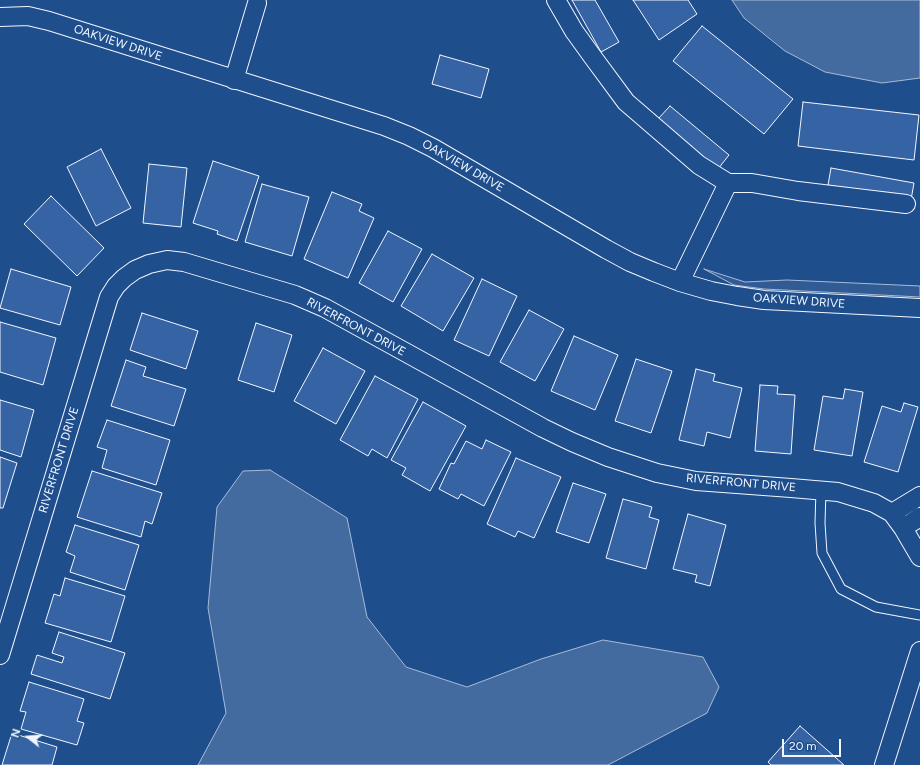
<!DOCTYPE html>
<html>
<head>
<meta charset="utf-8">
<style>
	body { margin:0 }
	#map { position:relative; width:920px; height:765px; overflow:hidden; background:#1f4e8c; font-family:Figtree,sans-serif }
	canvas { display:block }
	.north { position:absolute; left:8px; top:717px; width:40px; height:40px; -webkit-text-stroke:3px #1f4e8c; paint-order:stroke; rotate:287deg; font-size:11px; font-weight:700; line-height:16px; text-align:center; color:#f2f6ff }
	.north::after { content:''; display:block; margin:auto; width:14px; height:18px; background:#f2f6ff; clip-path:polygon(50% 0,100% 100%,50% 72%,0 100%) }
	.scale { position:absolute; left:782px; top:739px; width:59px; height:18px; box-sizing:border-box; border:2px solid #f2f6ff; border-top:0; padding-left:5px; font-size:12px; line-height:14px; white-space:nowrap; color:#f2f6ff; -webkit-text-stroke:3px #1f4e8c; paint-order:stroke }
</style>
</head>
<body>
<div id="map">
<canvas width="920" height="765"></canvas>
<div class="north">N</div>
<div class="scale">20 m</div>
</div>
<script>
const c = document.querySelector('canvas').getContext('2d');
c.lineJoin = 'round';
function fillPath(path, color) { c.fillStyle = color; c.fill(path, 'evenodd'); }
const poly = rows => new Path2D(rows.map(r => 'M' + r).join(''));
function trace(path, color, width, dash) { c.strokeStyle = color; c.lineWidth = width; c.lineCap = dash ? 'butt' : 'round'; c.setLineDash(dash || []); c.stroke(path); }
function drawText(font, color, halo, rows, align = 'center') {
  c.font = font + ' Figtree,sans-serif'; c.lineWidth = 3; c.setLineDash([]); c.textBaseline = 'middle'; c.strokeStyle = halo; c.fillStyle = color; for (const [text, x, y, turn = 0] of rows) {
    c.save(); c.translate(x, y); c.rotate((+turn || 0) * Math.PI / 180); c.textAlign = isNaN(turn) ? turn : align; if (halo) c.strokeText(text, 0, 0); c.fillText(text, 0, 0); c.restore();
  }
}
const built = poly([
	[704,269,745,282,787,280,920,286,920,297,764,289,734,285,704,269]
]);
fillPath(built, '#305b95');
trace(built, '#a8bbd7', 1);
const water = poly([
	[732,0,920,0,920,78,882,83,825,72,785,51,744,18,732,0],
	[270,470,347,518,367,617,406,667,467,687,541,659,603,640,703,657,719,687,707,713,608,765,198,765,226,713,208,608,217,507,243,471,270,470]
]);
fillPath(water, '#446ba0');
trace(water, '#a8bbd7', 1);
const building = poly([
	[572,0,595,0,619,42,601,52,572,0],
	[633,0,688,0,697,14,659,40,633,0],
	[702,26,793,99,764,134,673,61,702,26],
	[440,55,489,69,481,98,432,84,440,55],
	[803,102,919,115,914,160,798,146,803,102],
	[670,106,729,155,718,169,658,119,670,106],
	[101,149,131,208,96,226,67,167,101,149],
	[213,161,259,176,237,241,217,234,218,231,193,223,213,161],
	[149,164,187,168,181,227,143,223,149,164],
	[831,168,914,183,911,200,828,185,831,168],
	[262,184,309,197,292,256,245,242,262,184],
	[332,192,362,204,359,211,374,218,348,278,304,259,332,192],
	[51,196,104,248,77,276,24,224,51,196],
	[388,231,422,249,393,302,359,283,388,231],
	[432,254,474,278,443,331,401,306,432,254],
	[11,269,71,287,60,325,0,308,11,269],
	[482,279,517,296,489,356,454,340,482,279],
	[529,310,564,329,535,381,500,362,529,310],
	[142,313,198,331,186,369,130,350,142,313],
	[0,322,56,338,43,385,0,372,0,322],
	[256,323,292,335,274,392,238,380,256,323],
	[574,336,618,355,595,410,551,391,574,336],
	[323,348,365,371,336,424,294,401,323,348],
	[636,359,672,371,651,433,615,421,636,359],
	[126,360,146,367,143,376,186,389,174,426,111,406,126,360],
	[696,369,715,374,713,381,742,388,730,438,707,432,704,446,679,440,696,369],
	[375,376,418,399,387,458,372,449,368,456,340,440,375,376],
	[760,385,778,386,777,394,795,395,791,454,755,451,760,385],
	[845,389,863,392,852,456,814,450,823,396,843,399,845,389],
	[0,400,34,410,21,457,0,450,0,400],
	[423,402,466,426,430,491,402,475,406,468,391,460,423,402],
	[904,403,918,407,898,472,864,462,882,406,901,412,904,403],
	[107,420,170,440,156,485,102,468,107,450,97,447,107,420],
	[486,440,511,452,484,506,461,494,458,499,439,489,451,463,454,464,466,441,482,449,486,440],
	[0,457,17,463,3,508,0,508,0,457],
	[516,458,561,477,534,538,518,531,515,537,487,524,516,458],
	[92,471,162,493,152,524,145,521,141,537,77,517,92,471],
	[573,483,606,494,589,543,556,532,573,483],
	[623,499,652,507,649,517,659,520,646,569,606,558,623,499],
	[688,514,726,525,710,586,695,582,697,575,673,569,688,514],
	[75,525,139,545,125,590,70,572,75,556,66,552,75,525],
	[65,578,125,596,111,642,45,623,54,594,60,596,65,578],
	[59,632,125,653,110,699,31,674,37,655,62,663,64,657,52,653,59,632],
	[29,682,84,699,77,721,84,723,77,745,21,729,26,712,20,711,29,682],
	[800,726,844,765,771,765,768,762,800,726],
	[12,733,57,747,52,765,2,765,12,733]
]);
fillPath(building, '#3563a3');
trace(building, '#f2f6ff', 1);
const service = poly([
	[821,490,820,523,822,553,841,589,876,607,920,615]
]);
const minor = poly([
	[556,0,574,31,592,56,626,102,699,165,728,183,752,183,798,191,906,204],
	[0,17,28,16,49,21,384,126,409,136,433,148,606,249,630,262,654,272,680,282,711,291,737,296,764,300,920,308],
	[234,80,257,3],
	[680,282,728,183],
	[892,513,920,496],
	[903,528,920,517],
	[0,655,109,297,116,286,124,278,135,270,149,264,167,260,184,262,295,295,325,308,543,428,572,442,608,457,657,473,696,481,791,488,838,492,874,503,892,513,903,528,920,557],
	[884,765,920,651]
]);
trace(service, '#f2f6ff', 11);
trace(minor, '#f2f6ff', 20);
trace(service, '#1f4e8c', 9);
trace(minor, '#1f4e8c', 18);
drawText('12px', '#f2f6ff', '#1f4e8c', [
	["OAKVIEW DRIVE",118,43,18],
	["OAKVIEW DRIVE",463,166,30],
	["OAKVIEW DRIVE",799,301,4],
	["RIVERFRONT DRIVE",356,327,28],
	["RIVERFRONT DRIVE",59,460,-73],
	["RIVERFRONT DRIVE",741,483,5]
]);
</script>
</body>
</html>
